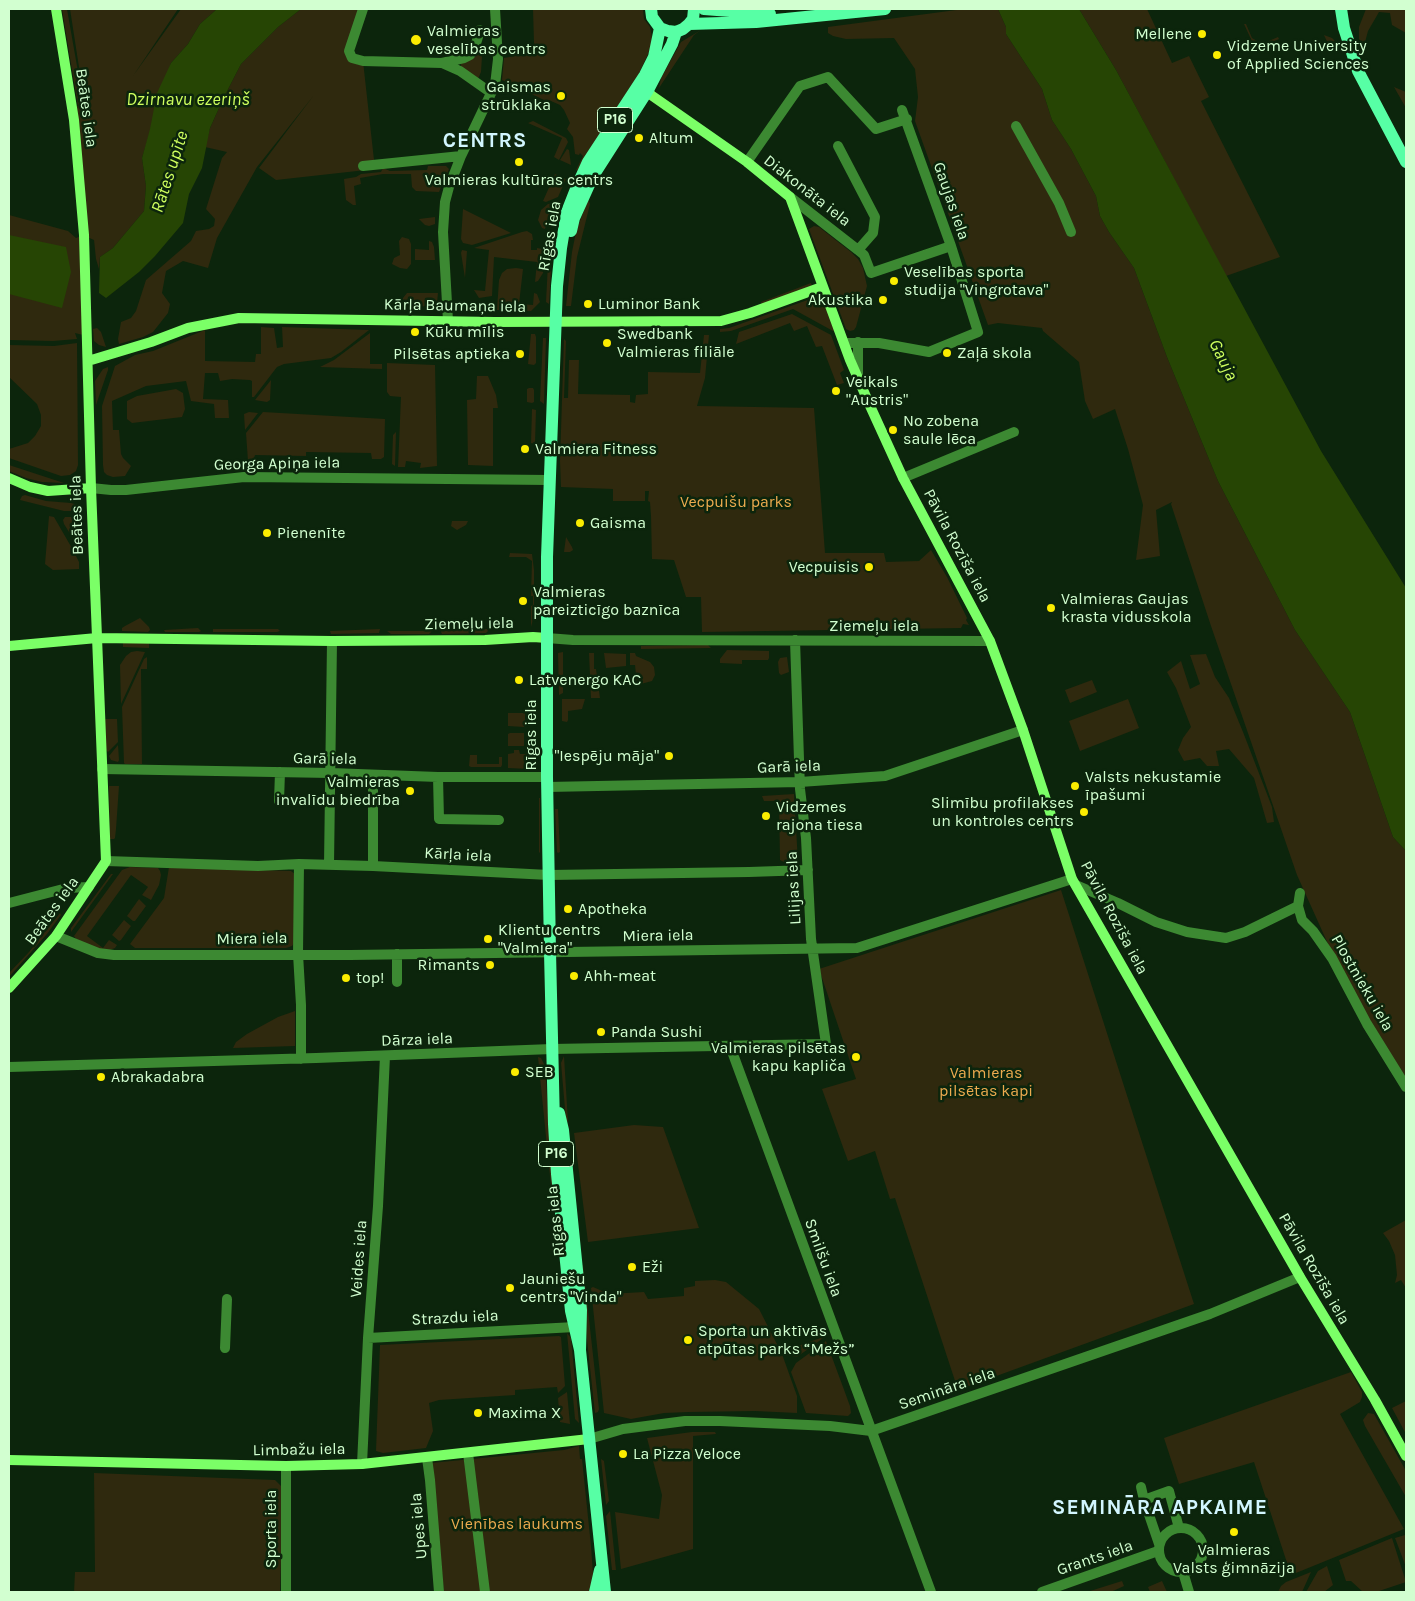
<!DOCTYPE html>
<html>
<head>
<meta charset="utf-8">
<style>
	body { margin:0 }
	#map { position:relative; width:1415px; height:1601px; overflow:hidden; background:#0c250c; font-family:Karla,sans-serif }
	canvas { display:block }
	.frame { position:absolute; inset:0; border:10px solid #d2ffd0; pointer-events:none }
</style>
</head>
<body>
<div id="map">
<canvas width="1415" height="1601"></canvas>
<div class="frame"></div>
</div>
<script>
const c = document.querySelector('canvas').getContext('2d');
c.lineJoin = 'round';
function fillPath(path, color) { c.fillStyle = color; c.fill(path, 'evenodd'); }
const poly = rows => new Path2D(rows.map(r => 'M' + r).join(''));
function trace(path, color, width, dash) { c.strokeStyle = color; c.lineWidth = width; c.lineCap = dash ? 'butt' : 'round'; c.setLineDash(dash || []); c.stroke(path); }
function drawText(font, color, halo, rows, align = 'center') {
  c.font = font + ' Karla,sans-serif'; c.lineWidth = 5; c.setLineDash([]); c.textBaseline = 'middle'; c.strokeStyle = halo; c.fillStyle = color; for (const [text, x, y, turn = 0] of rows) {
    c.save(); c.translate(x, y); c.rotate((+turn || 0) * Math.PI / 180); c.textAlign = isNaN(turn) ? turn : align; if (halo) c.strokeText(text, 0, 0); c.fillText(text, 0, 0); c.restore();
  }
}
fillPath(poly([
	[62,9,67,9,84,106,85,106,70,9,178,9,133,76,181,9,217,9,200,24,188,44,171,63,142,158,146,186,144,211,113,248,100,257,99,269,96,259,94,240,85,236,87,336,75,333,77,339,53,341,9,340,9,215,68,231,76,238,84,235,72,108,78,106],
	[301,9,363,9,349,51,363,61,375,169,276,180,259,168,314,95,257,167,217,238,208,268,183,261,166,271,162,293,170,304,168,313,153,332,143,337,119,344,118,339,121,322,131,318,136,311,146,280,191,241,196,231,209,229,214,226,215,219,206,209,222,158,227,152,205,147,210,128,224,97,241,64,278,27],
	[533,9,643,9,644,19,650,27,653,43,638,76,579,171,576,170,583,156,580,153,579,155,575,154,573,137,567,129,570,123,564,110,560,105,551,101,544,100,502,80,504,58,526,54,534,43],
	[964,9,998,9,1006,27,1006,34,1042,89,1052,120,1071,149,1096,196,1100,216,1109,232,1134,268,1167,357,1218,481,1295,630,1350,712,1393,837,1406,851,1406,1090,1365,1026,1297,875,1211,626,1171,504,1172,502,1156,510,1160,556,1136,560,1143,505,1128,449,1115,409,1093,419,1085,401,1079,362,1043,331,1042,328,998,323,988,325,915,121,918,97,915,69,894,38,846,39,833,36,828,33,828,27],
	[1079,9,1147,9,1172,63,1189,56,1209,97,1201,101,1280,257,1226,276,1116,70],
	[1366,9,1406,9,1406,33,1392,25,1390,13,1379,12,1368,31,1364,46,1359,39,1359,27],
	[1244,24,1246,24,1252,38,1257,41,1264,43,1278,37,1279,39,1256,50],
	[701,30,694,35,659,88,661,78,681,42],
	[1324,35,1332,38,1336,42,1338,50,1336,52,1329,46],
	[480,39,482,56,481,72,478,79,461,67,461,63],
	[1394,87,1406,92,1406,108],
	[533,121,566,138,568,142,559,160,554,157,562,138,528,123],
	[567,149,569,150,571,165,560,160],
	[428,166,446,166,449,169,439,192,416,191,412,187,411,174,383,174,360,178,361,184,354,186,356,205,353,205,346,200,344,179,356,177,361,174,381,172,383,168,390,171,427,170],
	[555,174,566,179,558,197,546,202,543,201],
	[588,199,590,204,577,257,571,306,566,306,572,252,576,232],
	[557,202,552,219,548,218,545,229,542,228,538,220,541,210,548,204],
	[463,209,511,233,472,245,463,243,461,239],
	[435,217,435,224,429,226,425,225,419,219],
	[814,226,819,227,851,252,858,259,863,268,867,286,856,327,854,330,850,331,846,329,809,229],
	[527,231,532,234,533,240,531,240,531,250,537,250,537,248,542,249,546,252,543,273,538,281,535,282,537,262,494,257,492,296,479,298,474,290,485,291,489,250,474,248,522,232],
	[402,237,409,239,411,244,411,264,407,269,400,268,392,264,394,258,400,255,399,241],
	[429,241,432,242,434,247,435,260,415,260,415,249,429,250],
	[462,250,467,251,465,278,461,253],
	[551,256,551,271,549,304,546,302,548,263],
	[516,268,523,269,519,304,533,305,534,293,537,294,540,302,531,311,497,310,499,280,502,273,507,269],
	[811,283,812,286,762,304,761,302],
	[407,293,438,293,437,303,429,306,395,308],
	[816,297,818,303,824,300,836,330,833,331,793,309,731,331,720,332,720,329,729,328],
	[792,314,831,335,844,370,840,373,844,383,837,385,822,346,816,347,807,326,794,331,790,323,736,344,739,332],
	[261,327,274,328,277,348,283,347,282,327,369,330,341,352,331,358,284,364,277,367,254,397,252,397,252,381,250,380,232,379,220,381,218,373,205,373,203,399,228,400,229,418,215,418,214,404,191,401,186,381,146,386,112,401,113,430,119,430,121,454,123,458,131,466,125,476,113,477,107,475,104,472,103,465,102,406,115,366,135,355,153,351,205,330,205,361,255,362,256,354,261,354],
	[97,328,101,332,106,347,99,345,94,341,93,329],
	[370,333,370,364,382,364,382,369,320,367,334,360],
	[531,334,535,334,536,337,536,363,534,365,528,364],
	[704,335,709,335,705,378,697,406,814,408,825,553,884,553,886,562,919,561,931,550,947,577,967,618,966,620,969,625,963,624,961,628,702,632,701,597,686,597,674,560,652,559,651,516,650,502,648,501,649,491,645,491,645,501,613,501,613,489,561,487,560,461,564,339,566,341,564,398,568,398,569,360,579,360,578,394,630,395,630,402,635,403,636,395,648,394,648,372,700,373],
	[543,338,546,338,544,404,540,401],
	[77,343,78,465,76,471,70,475,61,476,9,458,9,449,28,443,35,436,41,426,41,415,37,404,9,377,9,345,54,346],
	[387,363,435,365,437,466,420,468,421,463,406,461,405,467,398,467,401,397,390,396,387,392],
	[108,367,108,370,96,405,95,381,103,369],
	[477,376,488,376,496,395,498,408,493,408,493,466,468,465,467,400,476,399],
	[271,380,270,400,267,402,255,400],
	[529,388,533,388,534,390,534,402,532,403,527,402,527,389],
	[176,389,183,393,185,409,182,417,132,423,127,419,127,401,137,396],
	[532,409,536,410,535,444,531,443],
	[249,412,258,413,245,430,244,414],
	[263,412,385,419,384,457,381,459,372,459,371,453,306,452,306,456,255,455,253,461,248,461,246,433],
	[396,432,395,466,392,464,393,435],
	[9,465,64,483,42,482,26,478,9,471],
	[25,495,46,501,71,503,78,505,82,511,64,511,20,500,22,496],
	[49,516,54,517,73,550,79,562,79,569,53,570,45,564],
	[65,517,73,517,79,521,80,534,78,541,74,540,64,524,63,520],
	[452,521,468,521,466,525,457,530,451,526],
	[566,537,572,547,573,550,570,552,564,552],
	[510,553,532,554,534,570,534,615,531,627,531,606,533,605,533,596,531,596,532,561,526,557,509,557],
	[140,618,149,627,150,630,148,632,122,631,122,628,125,626],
	[198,628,201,631,199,632,165,632,164,630],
	[213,629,278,629,280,631,277,632,213,632],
	[380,629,379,633,331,634,330,631],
	[487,629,488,631,486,633,442,634,441,632,441,631],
	[387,631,432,631,429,634,391,634],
	[123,643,149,643,149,648,123,647],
	[708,645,711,648,641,649,641,646],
	[727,650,769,651,769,658,768,660,742,660,742,664,720,663,720,659],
	[137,651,145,652,121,704,120,665,126,656,131,652],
	[563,652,563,693,559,695,558,653],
	[589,653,594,653,594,669,596,669,600,698,591,698],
	[604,653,626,654,626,666,606,668],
	[630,653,635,653,636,656,650,662,654,667,655,675,652,681,637,685,635,665,630,665],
	[1206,654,1215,677,1229,698,1243,732,1272,807,1274,822,1267,823,1254,778,1229,749,1216,751,1219,766,1207,766,1200,758,1184,761,1178,750,1183,738,1191,727,1176,688,1167,672,1181,661,1190,689,1200,684,1190,655],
	[147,657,147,669,141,669,142,764,125,764,124,763,122,707,144,659],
	[787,657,789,672,781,675,779,673,778,662,780,658],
	[1092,680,1097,692,1070,703,1065,690],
	[562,699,585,699,582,709,568,711,568,720,567,722,562,721],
	[1128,699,1139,728,1080,751,1069,721],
	[508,713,525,713,525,725,524,727,508,726],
	[105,719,117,719,118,742,108,752,106,750],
	[510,733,524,733,524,746,508,746,508,734],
	[118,745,119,760,118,762,111,760,109,756],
	[514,750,519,750,520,754,527,754,529,769,508,768,508,754,514,753],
	[470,755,477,755,477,764,499,764,499,757,502,757,502,765,501,767,471,767,469,766],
	[109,786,119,786,116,829,115,838,114,839,110,839],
	[794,794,798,862,786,863,780,860,779,801,764,801,762,796],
	[539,798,540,798,540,853,539,852],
	[555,809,558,809,560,852,558,853,557,852],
	[130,867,158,868,160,871,161,875,159,885,151,900,142,895,148,887,131,875,87,936,103,948,109,940,117,945,115,948,104,952,76,939,74,936,122,870],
	[169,867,291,871,296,875,295,942,292,946,286,948,135,948,130,944,164,898],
	[111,874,113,874,71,932,71,928],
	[1061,890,1194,1304,958,1390,895,1198,890,1199,875,1151,848,1161,822,1089,856,1079,819,969],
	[139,899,146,906,135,921,133,921,127,916],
	[60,913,61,915,47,934,9,977,9,973,29,952],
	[124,920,131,926,121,940,119,941,112,935],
	[295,1011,295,1046,233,1048,236,1042,247,1034,278,1017],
	[564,1056,568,1122,566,1120,561,1063],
	[538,1057,541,1058,545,1066,553,1187,553,1206],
	[634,1125,663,1127,699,1228,588,1242,574,1133],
	[1406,1220,1406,1288,1401,1280,1395,1283,1397,1275,1395,1255,1389,1241,1383,1233],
	[583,1265,599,1409,598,1412,595,1413,579,1267],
	[715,1280,726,1282,759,1309,781,1352,826,1336,797,1357,782,1354,797,1396,797,1413,755,1411,689,1412,664,1413,631,1419,604,1413,591,1288,593,1287,609,1294,644,1292,648,1299,684,1296,684,1288,695,1286,695,1281],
	[567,1333,571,1338,579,1423,575,1419],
	[559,1336,561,1337,565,1386,558,1393,557,1387,515,1390,515,1395,439,1400,429,1403,433,1431,426,1448,383,1453,376,1451,380,1345],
	[826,1341,850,1406,851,1413,848,1416,806,1413,791,1372,796,1363],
	[1351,1372,1362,1392,1362,1397,1360,1402,1340,1414,1404,1529,1291,1575,1254,1462,1179,1484,1164,1438],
	[567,1392,570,1424,560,1422,558,1398],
	[1406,1401,1406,1434,1392,1408],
	[1368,1413,1374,1414,1406,1471,1406,1497,1365,1426,1363,1420],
	[692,1432,715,1432,716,1434,693,1436,693,1549,621,1569,615,1512,659,1519,662,1495,647,1438],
	[579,1446,580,1459,582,1459,591,1546,593,1574,591,1592,444,1592,431,1463,564,1450],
	[601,1459,604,1461,609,1501,606,1505],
	[94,1473,275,1480,283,1488,280,1592,74,1592,75,1572,95,1572],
	[610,1511,616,1570,612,1570,606,1516],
	[1405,1535,1406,1547,1406,1567,1395,1538],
	[1392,1538,1406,1582,1376,1592,1363,1592,1351,1581,1346,1581,1339,1560],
	[1327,1566,1333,1585,1324,1592,1306,1592,1318,1571],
	[1311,1572,1302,1592,1278,1592,1281,1586,1286,1582],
	[1122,1581,1124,1586,1113,1591,1115,1592,1087,1592],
	[1162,1581,1167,1592,1150,1592,1148,1587]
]), '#2f290e');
fillPath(poly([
	[217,9,301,9,278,27,241,64,224,97,210,128,202,168,189,194,183,223,155,256,139,272,106,298,99,293,100,257,113,248,144,211,146,186,142,158,150,129,157,93,171,63,188,44,200,24],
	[998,9,1079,9,1116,70,1321,451,1406,588,1406,851,1393,837,1350,712,1295,630,1218,481,1167,357,1134,268,1109,232,1100,216,1096,196,1071,149,1052,120,1042,89,1006,34,1006,27],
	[9,235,66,247,71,272,62,308,9,294]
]), '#264504');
trace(poly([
	[363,9,349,51,352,58,363,61,442,63,464,58,470,55,475,47,480,30],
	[442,63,460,71,487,90],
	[1016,126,1059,203,1071,232],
	[838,146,875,217,873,233,858,250],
	[747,162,800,86,828,77,876,129,907,119],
	[363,166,461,156],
	[790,197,858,250,864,255,871,273,951,246],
	[448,321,443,232,445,202,449,187,461,156,495,85,498,59,495,9],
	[844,343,879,343,929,352,978,332,951,246,902,110],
	[858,377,858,342],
	[903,478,1014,432],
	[91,488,111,490,126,490,244,477,549,480],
	[547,638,573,640,990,641],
	[102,769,331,773,438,777,547,777],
	[438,777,439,819,499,820],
	[547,787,800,782,885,776,1023,730],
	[279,801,280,772],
	[106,861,258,866,299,864,373,866,549,875,749,872,808,870],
	[299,864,298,954,301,1005,301,1059],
	[329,865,332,641],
	[373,866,373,775],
	[1076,885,1118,903,1156,922,1187,932,1226,938,1245,932,1298,906],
	[1300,893,1298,906,1302,920,1313,931,1332,958,1367,1024,1406,1087],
	[9,903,67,888,89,887],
	[56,936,98,953,114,955,350,955,857,948,1072,879],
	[397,954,397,982],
	[730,1046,931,1592],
	[9,1067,316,1058,552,1049,826,1044,811,939,806,838,800,789,795,640],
	[368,1338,575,1327],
	[225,1348,227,1299],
	[589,1439,623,1429,685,1421,720,1421,830,1426,871,1431,1210,1314,1300,1277],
	[468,1453,485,1592],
	[427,1458,430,1480,439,1592],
	[362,1464,368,1338,378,1206,385,1056],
	[1141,1487,1144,1500],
	'1159 1550a22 22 0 1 1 44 0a22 22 0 1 1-44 0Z',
	[1159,1544,1144,1500,1169,1491,1179,1528],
	[1183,1572,1189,1592],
	[286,1592,286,1466],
	[1042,1592,1158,1551]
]), '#3c8932', 10);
trace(poly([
	[648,90,651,95,747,162,790,197,850,360,871,408,903,478,990,641,1023,730,1072,879,1300,1277,1375,1400,1406,1456],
	[88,361,151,342,188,328,239,318,495,322,721,321,750,313,822,287],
	[9,478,30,487,48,491,91,488],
	[9,646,97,638,332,641,485,640,533,637,547,638],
	[9,988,56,936,106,861,91,488,84,235,74,120,56,9],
	[9,1460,286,1466,362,1464,589,1439]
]), '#7bff67', 10);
trace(poly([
	[651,9,652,17,660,28,668,31,676,32,683,29,689,24,693,19,694,9],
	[704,9,770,14],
	[1341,9,1344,28,1358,71,1406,162],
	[689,24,756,22,885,9],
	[571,231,574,218,593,176,648,90,672,44,676,32],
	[559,1113,563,1130,581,1310,580,1350,605,1592],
	[580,1350,571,1311,557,1174,554,1124,550,952,547,777,547,557,557,286,561,248,567,212,578,184,588,162,645,75,654,57,660,28],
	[595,1592,600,1570]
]), '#57ffa5', 12);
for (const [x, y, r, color] of [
	[1202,34,5,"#fbec00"],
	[416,40,6,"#fbec00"],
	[1217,55,5,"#fbec00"],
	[561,96,5,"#fbec00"],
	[639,138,5,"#fbec00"],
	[519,162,5,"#fbec00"],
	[894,281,5,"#fbec00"],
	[883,300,5,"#fbec00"],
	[588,304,5,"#fbec00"],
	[415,332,5,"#fbec00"],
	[607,343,5,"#fbec00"],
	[947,353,5,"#fbec00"],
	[520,354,5,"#fbec00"],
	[836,391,5,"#fbec00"],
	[893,430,5,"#fbec00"],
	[525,449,5,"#fbec00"],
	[580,523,5,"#fbec00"],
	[267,533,5,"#fbec00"],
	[869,567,5,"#fbec00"],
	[523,601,5,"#fbec00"],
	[1051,608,5,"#fbec00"],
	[519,680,5,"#fbec00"],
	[669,756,5,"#fbec00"],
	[1075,786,5,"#fbec00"],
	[410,791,5,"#fbec00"],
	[1084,812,5,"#fbec00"],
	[766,816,5,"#fbec00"],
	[568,909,5,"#fbec00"],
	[488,939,5,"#fbec00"],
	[490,965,5,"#fbec00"],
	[574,976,5,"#fbec00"],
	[346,978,5,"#fbec00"],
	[601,1032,5,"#fbec00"],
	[856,1057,5,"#fbec00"],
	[515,1072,5,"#fbec00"],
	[101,1077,5,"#fbec00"],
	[632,1267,5,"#fbec00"],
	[510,1288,5,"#fbec00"],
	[688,1340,5,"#fbec00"],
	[478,1413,5,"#fbec00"],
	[623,1454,5,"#fbec00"],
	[1234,1532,5,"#fbec00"]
]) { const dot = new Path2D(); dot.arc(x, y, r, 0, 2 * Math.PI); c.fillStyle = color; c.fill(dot); trace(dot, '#0c250c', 2); }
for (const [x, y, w] of [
	[615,120,35],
	[556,1154,35]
]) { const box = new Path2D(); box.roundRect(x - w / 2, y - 12.5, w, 25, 4); c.fillStyle = '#0c250c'; c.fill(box); trace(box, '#d2ffd0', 1); }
drawText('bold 15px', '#d2ffd0', null, [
	["P16",615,120],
	["P16",556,1154]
]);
drawText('16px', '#d2ffd0', '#0c250c', [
	["Valmieras",427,31],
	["veselības centrs",427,49],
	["Mellene",1192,34,"right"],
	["Vidzeme University",1227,46],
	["of Applied Sciences",1227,64],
	["Gaismas",551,87,"right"],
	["strūklaka",551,105,"right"],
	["Altum",649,138],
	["Valmieras kultūras centrs",519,180,"center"],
	["Veselības sporta",904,272],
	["studija \"Vingrotava\"",904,290],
	["Akustika",873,300,"right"],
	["Luminor Bank",598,304],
	["Kūku mīlis",425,332],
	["Swedbank",617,334],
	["Valmieras filiāle",617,352],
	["Zaļā skola",957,353],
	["Pilsētas aptieka",510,354,"right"],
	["Veikals",846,382],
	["\"Austris\"",846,400],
	["No zobena",903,421],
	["saule lēca",903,439],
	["Valmiera Fitness",535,449],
	["Gaisma",590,523],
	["Pienenīte",277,533],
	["Vecpuisis",859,567,"right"],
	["Valmieras",533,592],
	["pareizticīgo baznīca",533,610],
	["Valmieras Gaujas",1061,599],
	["krasta vidusskola",1061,617],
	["Latvenergo KAC",529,680],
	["\"Iespēju māja\"",659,756,"right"],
	["Valsts nekustamie",1085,777],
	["īpašumi",1085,795],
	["Valmieras",400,782,"right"],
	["invalīdu biedrība",400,800,"right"],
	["Slimību profilakses",1074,803,"right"],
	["un kontroles centrs",1074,821,"right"],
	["Vidzemes",776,807],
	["rajona tiesa",776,825],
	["Apotheka",578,909],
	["Klientu centrs",498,930],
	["\"Valmiera\"",498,948],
	["Rimants",480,965,"right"],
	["Ahh-meat",584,976],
	["top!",356,978],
	["Panda Sushi",611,1032],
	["Valmieras pilsētas",846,1048,"right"],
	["kapu kapliča",846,1066,"right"],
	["SEB",525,1072],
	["Abrakadabra",111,1077],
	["Eži",642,1267],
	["Jauniešu",520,1279],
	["centrs \"Vinda\"",520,1297],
	["Sporta un aktīvās",698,1331],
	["atpūtas parks “Mežs”",698,1349],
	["Maxima X",488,1413],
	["La Pizza Veloce",633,1454],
	["Valmieras",1234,1550,"center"],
	["Valsts ģimnāzija",1234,1568,"center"]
], 'left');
drawText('16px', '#d2ffd0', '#0c250c', [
	["Beātes iela",86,108,82],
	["Diakonāta iela",807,191,38],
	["Gaujas iela",951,201,71],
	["Rīgas iela",550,236,-80],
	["Kārļa Baumaņa iela",455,306,1],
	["Georga Apiņa iela",277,464,-1],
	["Beātes iela",77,515,-92],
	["Pāvila Rozīša iela",957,546,62],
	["Ziemeļu iela",469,624,-1],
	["Ziemeļu iela",874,626],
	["Rīgas iela",531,735,-90],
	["Garā iela",325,759,1],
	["Garā iela",789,767,-2],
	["Kārļa iela",458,855,3],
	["Lilijas iela",794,888,-93],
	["Beātes iela",52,911,-54],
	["Pāvila Rozīša iela",1114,918,62],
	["Miera iela",658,936,-1],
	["Miera iela",252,939,-1],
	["Plostnieku iela",1362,983,60],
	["Dārza iela",417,1040,-2],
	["Rīgas iela",556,1221,-96],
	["Smilšu iela",823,1258,70],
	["Veides iela",359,1259,-86],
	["Pāvila Rozīša iela",1314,1269,60],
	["Strazdu iela",455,1318,-3],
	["Semināra iela",947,1389,-19],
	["Limbažu iela",299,1450,-1],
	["Upes iela",419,1526,-95],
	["Sporta iela",271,1529,-90],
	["Grants iela",1095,1558,-19]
]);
drawText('16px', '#ecab4f', '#0c250c', [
	["Vecpuišu parks",736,502],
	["Valmieras",986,1073],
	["pilsētas kapi",986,1091],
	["Vienības laukums",517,1524]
]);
drawText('italic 18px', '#ceff5e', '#0c250c', [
	["Dzirnavu ezeriņš",188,100],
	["Rātes upīte",170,172,-72],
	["Gauja",1223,360,64]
]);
c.letterSpacing = '1px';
drawText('bold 21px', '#d2f6ff', '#0c250c', [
	["CENTRS",485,141],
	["SEMINĀRA APKAIME",1160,1508]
]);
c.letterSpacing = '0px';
</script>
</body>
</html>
